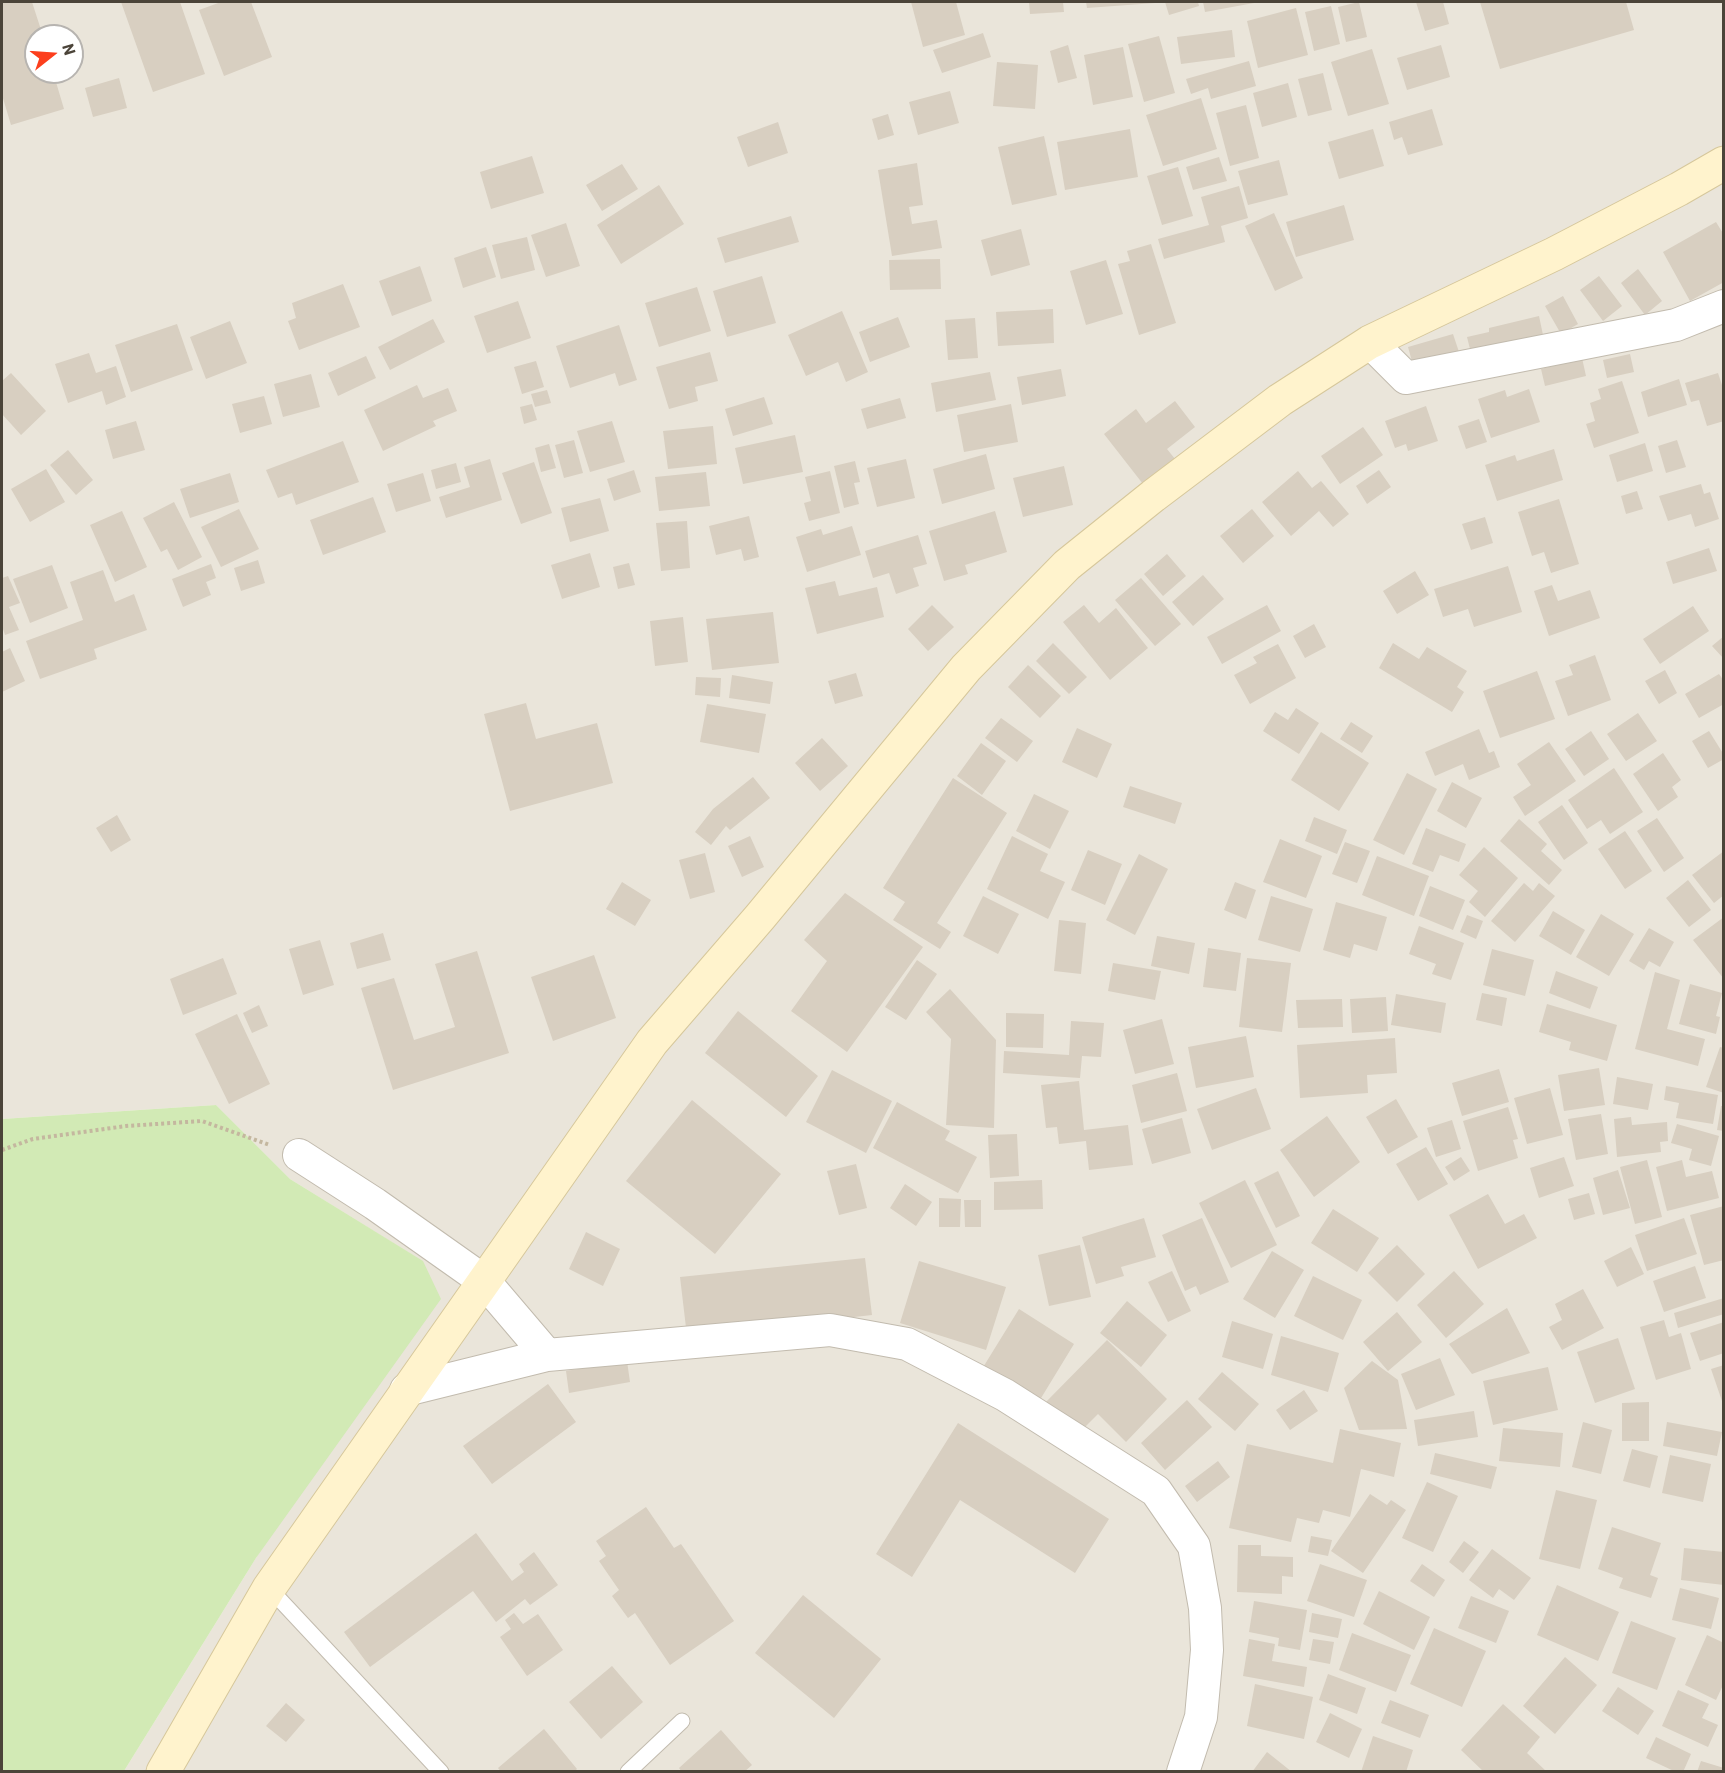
<!DOCTYPE html>
<html>
<head>
<meta charset="utf-8">
<style>
	body { margin:0 }
	#map { position:relative; width:1725px; height:1773px; overflow:hidden; background:#f6f3ec; font-family:Barlow,sans-serif }
	canvas { display:block }
	.frame { position:absolute; inset:0; border:3px solid #4b4439; pointer-events:none }
	.north { position:absolute; left:24px; top:24px; width:60px; height:60px; box-sizing:border-box; background:#fff; border:2px solid #b7b4b0; border-radius:50%; rotate:73deg; font-size:16px; font-weight:700; line-height:24px; text-align:center; color:#4b4439 }
	.north::after { content:''; display:block; margin:auto; width:21px; height:27px; background:#fc3f1d; clip-path:polygon(50% 0,100% 100%,50% 72%,0 100%) }
</style>
</head>
<body>
<div id="map">
<canvas width="1725" height="1773"></canvas>
<div class="frame"></div>
<div class="north">N</div>
</div>
<script>
const c = document.querySelector('canvas').getContext('2d');
c.lineJoin = 'round';
function fillPath(path, color) { c.fillStyle = color; c.fill(path, 'evenodd'); }
const poly = rows => new Path2D(rows.map(r => 'M' + r).join(''));
function trace(path, color, width, dash) { c.strokeStyle = color; c.lineWidth = width; c.lineCap = dash ? 'butt' : 'round'; c.setLineDash(dash || []); c.stroke(path); }
fillPath(poly([
	[2,2,1723,2,1723,1771,124,1771,256,1558,422,1261,290,1179,216,1105,2,1119],
	[36,36,72,36,72,72,36,72]
]), '#eae5da');
fillPath(poly([
	[216,1105,290,1179,423,1261,441,1299,256,1558,124,1771,2,1771,2,1119]
]), '#d2eab5');
fillPath(poly([
	[2,2,32,2,43,36,36,36,36,72,53,72,64,109,11,125,2,95],
	[121,2,180,2,205,74,153,92],
	[221,2,251,2,272,57,224,76,199,10],
	[911,2,956,2,965,35,923,47],
	[1029,2,1063,2,1064,12,1030,14],
	[1086,2,1155,2,1155,3,1087,8],
	[1165,2,1198,2,1199,6,1169,15],
	[1203,2,1254,2,1254,3,1205,12],
	[1359,2,1367,37,1346,42,1338,7],
	[1416,2,1443,2,1449,24,1425,31],
	[1480,2,1626,2,1634,30,1500,69],
	[1331,6,1340,44,1314,51,1305,12],
	[1296,8,1308,55,1258,68,1247,21],
	[1232,30,1235,57,1181,64,1177,37],
	[983,33,991,57,942,73,933,50],
	[1159,36,1175,93,1144,102,1128,44],
	[1068,45,1077,78,1058,83,1050,51],
	[1441,45,1450,77,1407,90,1397,58],
	[1123,47,1133,97,1093,105,1084,55],
	[1372,49,1389,104,1348,116,1331,62],
	[1249,61,1256,86,1211,99,1208,88,1191,94,1186,79],
	[997,62,1038,65,1035,109,993,106],
	[1323,73,1332,110,1308,116,1298,79],
	[119,78,127,108,93,117,85,88],
	[1288,83,1297,117,1262,127,1253,93],
	[950,91,959,123,918,135,909,102],
	[1201,98,1217,149,1163,166,1146,115],
	[1246,105,1259,158,1230,166,1216,113],
	[1432,109,1443,145,1408,155,1402,137,1394,140,1389,122],
	[888,114,894,135,878,140,872,119],
	[778,122,788,153,748,167,737,137],
	[1130,129,1138,177,1065,190,1057,142],
	[1373,129,1384,166,1339,179,1328,142],
	[1044,136,1057,195,1012,205,998,147],
	[532,156,544,193,491,209,480,172],
	[1219,157,1227,181,1193,190,1186,167],
	[1279,160,1288,195,1248,205,1238,171],
	[917,163,923,205,909,207,912,224,937,220,942,248,892,256,878,170],
	[622,164,638,189,602,211,586,185],
	[1178,167,1193,216,1162,225,1147,176],
	[659,185,684,224,621,264,597,225],
	[1239,186,1248,218,1221,226,1225,242,1164,259,1158,239,1209,225,1201,197],
	[1344,205,1354,240,1296,257,1286,222],
	[1274,213,1303,278,1275,291,1245,226],
	[791,216,799,242,725,263,717,238],
	[1716,222,1724,235,1724,282,1690,301,1663,252],
	[566,223,580,266,546,277,531,235],
	[1021,229,1030,265,991,276,981,240],
	[527,237,535,270,501,279,492,245],
	[1151,244,1176,323,1139,335,1118,264,1130,261,1127,251],
	[486,247,496,277,463,288,454,258],
	[940,259,941,289,890,290,889,260],
	[1106,260,1123,314,1086,325,1070,271],
	[420,266,432,301,392,316,379,281],
	[1638,269,1662,301,1645,315,1621,283],
	[762,276,776,323,727,337,713,291],
	[1599,276,1622,306,1603,321,1580,290],
	[343,284,360,327,299,350,288,321,296,318,292,303],
	[697,287,711,331,659,347,645,303],
	[1563,296,1578,324,1561,334,1545,306],
	[518,301,531,338,487,353,474,316],
	[1053,309,1054,343,998,346,996,312],
	[842,311,868,372,846,382,838,362,806,376,788,335],
	[1539,316,1543,335,1471,353,1467,337,1489,332,1489,328],
	[898,317,910,347,870,362,859,332],
	[975,318,978,358,948,360,945,320],
	[433,319,445,342,390,370,378,347],
	[230,321,247,363,206,379,190,337],
	[177,324,193,370,131,392,115,345],
	[619,325,637,380,619,386,615,373,570,388,556,346],
	[1453,334,1459,352,1413,365,1408,347],
	[710,352,718,381,695,387,698,401,669,409,656,367],
	[89,353,96,373,116,366,126,397,106,405,102,391,68,403,55,364],
	[1630,354,1634,372,1607,378,1603,360],
	[366,356,376,378,338,396,328,373],
	[1582,358,1586,376,1545,386,1541,369],
	[536,361,544,387,522,394,514,367],
	[1061,369,1066,396,1022,405,1017,377],
	[990,372,996,400,936,412,931,383],
	[11,373,46,411,21,435,2,414,2,381],
	[1718,373,1724,391,1724,421,1707,426,1699,400,1691,402,1685,383],
	[311,374,320,407,283,417,274,384],
	[1679,379,1687,405,1648,417,1641,392],
	[1622,381,1639,433,1594,448,1586,424,1595,421,1590,403,1601,399,1598,389],
	[417,385,423,398,448,388,457,411,433,421,436,426,383,451,364,410],
	[1529,389,1540,422,1491,438,1478,399,1505,390,1507,397],
	[547,390,551,403,535,407,531,394],
	[264,396,272,424,240,433,232,404],
	[764,397,773,424,733,436,725,409],
	[900,398,906,418,867,429,861,409],
	[1175,401,1195,427,1167,449,1175,459,1143,484,1104,434,1136,409,1146,423],
	[532,404,537,420,524,424,520,407],
	[1011,404,1018,442,964,452,957,415],
	[1426,406,1438,441,1408,451,1406,444,1395,448,1385,421],
	[1479,419,1487,442,1466,449,1458,426],
	[136,421,145,450,113,459,105,430],
	[612,421,625,462,590,472,577,431],
	[713,426,717,464,668,469,663,431],
	[1363,427,1383,455,1340,484,1321,456],
	[795,435,803,472,743,484,735,448],
	[574,440,583,473,564,478,555,445],
	[1677,440,1686,467,1666,473,1658,446],
	[343,441,359,482,296,505,292,493,278,498,266,470],
	[1645,443,1653,471,1617,482,1609,455],
	[549,444,556,468,541,472,535,448],
	[1554,449,1563,480,1497,501,1485,465,1515,455,1517,461],
	[68,450,93,480,76,495,50,465],
	[986,454,995,489,942,504,933,469],
	[490,459,502,500,446,518,439,497,470,487,464,467],
	[906,459,915,498,877,507,867,468],
	[855,461,860,482,854,483,859,504,844,508,834,466],
	[534,462,552,513,521,524,502,473],
	[456,463,461,482,436,489,431,470],
	[1064,466,1073,505,1023,517,1013,478],
	[46,469,65,502,30,522,11,489],
	[634,470,641,492,614,501,607,479],
	[1379,470,1391,487,1367,504,1356,486],
	[830,471,840,513,809,521,804,503,811,501,805,477],
	[1298,471,1312,488,1321,481,1349,514,1333,527,1319,511,1291,536,1262,502],
	[706,472,710,506,659,511,655,477],
	[230,473,239,502,190,518,180,489],
	[423,473,431,501,396,512,387,484],
	[1701,484,1704,494,1710,492,1719,519,1695,527,1691,514,1668,521,1659,496],
	[1637,491,1643,509,1626,514,1621,496],
	[373,497,386,532,323,555,310,520],
	[600,498,609,531,570,542,561,508],
	[1559,499,1579,564,1551,573,1544,552,1532,556,1518,512],
	[174,502,202,557,178,570,167,549,161,552,143,518],
	[239,509,259,549,221,567,201,527],
	[1252,509,1274,536,1243,563,1220,536],
	[122,511,147,567,115,582,90,525],
	[995,511,1007,552,965,565,968,574,944,581,929,531],
	[749,516,759,557,744,561,741,549,716,555,709,526],
	[1485,517,1493,543,1471,550,1462,524],
	[687,521,690,568,661,571,656,523],
	[852,526,861,555,807,572,796,537,821,529,823,535],
	[918,535,927,564,913,568,919,586,896,594,889,573,873,578,865,551],
	[1709,548,1717,571,1673,584,1666,562],
	[590,553,600,587,562,599,551,565],
	[1167,554,1186,576,1163,596,1144,574],
	[258,560,265,583,241,591,234,568],
	[629,563,635,585,618,589,613,567],
	[211,564,216,578,206,582,211,595,183,607,172,579],
	[52,565,68,608,30,623,13,579],
	[1508,566,1522,612,1474,627,1468,609,1443,617,1434,589],
	[103,570,115,602,134,594,147,630,94,649,97,659,40,679,26,641,83,620,70,582],
	[1415,571,1429,595,1397,614,1383,591],
	[1203,575,1224,599,1193,626,1172,602],
	[8,576,20,603,9,607,19,630,5,635,2,626,2,578],
	[1141,578,1181,624,1155,646,1115,600],
	[835,581,839,596,877,587,884,617,817,634,805,588],
	[1552,585,1558,601,1590,590,1600,618,1549,636,1534,591],
	[932,605,954,627,928,651,908,629],
	[1084,605,1099,623,1116,608,1148,648,1110,680,1063,622],
	[1267,605,1281,631,1222,664,1207,637],
	[1693,606,1709,631,1660,664,1643,639],
	[773,612,779,663,712,670,706,619],
	[683,617,688,662,655,666,650,621],
	[1314,624,1326,647,1305,658,1293,636],
	[1724,636,1724,659,1712,646],
	[1053,643,1087,677,1069,694,1036,661],
	[1393,643,1419,659,1427,647,1467,671,1457,687,1464,692,1452,712,1379,668],
	[1278,644,1296,678,1250,704,1234,675,1257,663,1253,657],
	[10,648,25,681,2,692,2,652],
	[1595,655,1611,700,1568,716,1555,681,1573,675,1569,665],
	[1028,665,1061,696,1040,718,1008,687],
	[1665,670,1677,693,1659,704,1645,681],
	[1537,671,1555,719,1500,738,1483,691],
	[856,673,863,696,835,704,828,681],
	[1719,674,1724,681,1724,704,1699,718,1685,694],
	[732,675,773,682,770,704,729,698],
	[696,677,721,678,720,697,695,695],
	[526,703,536,739,597,723,613,783,510,811,484,714],
	[707,704,766,714,759,753,700,742],
	[1296,708,1319,723,1299,754,1263,731,1275,712,1288,720],
	[1638,713,1657,741,1626,761,1607,734],
	[1001,718,1033,741,1017,762,985,738],
	[1351,722,1373,736,1362,753,1340,739],
	[1077,728,1112,744,1097,778,1062,762],
	[1479,729,1489,753,1494,751,1500,767,1469,780,1463,764,1435,776,1425,752],
	[1591,731,1609,759,1584,776,1565,749],
	[1709,731,1724,755,1724,759,1708,768,1692,741],
	[1321,732,1369,763,1339,811,1291,780],
	[822,738,848,766,820,791,795,763],
	[1549,742,1576,781,1525,816,1513,797,1531,785,1517,764],
	[981,743,1006,761,982,795,957,776],
	[1663,753,1681,780,1672,787,1678,797,1658,811,1633,774],
	[1614,768,1643,812,1610,834,1601,820,1587,829,1568,800],
	[1407,773,1437,789,1404,855,1373,840],
	[753,777,770,798,730,830,726,826,711,845,695,832,713,809],
	[953,778,1007,813,937,923,951,932,940,949,893,920,905,902,883,888],
	[1452,782,1482,798,1466,828,1437,811],
	[1130,786,1182,803,1175,824,1123,807],
	[1034,794,1069,811,1050,849,1016,831],
	[1562,805,1588,843,1564,860,1538,822],
	[117,815,131,840,111,852,96,828],
	[1314,817,1347,830,1337,854,1305,841],
	[1657,818,1684,858,1664,872,1637,831],
	[1519,819,1547,844,1541,851,1562,870,1549,885,1500,841],
	[1426,828,1466,844,1459,862,1440,855,1433,872,1412,864],
	[1625,831,1652,871,1625,889,1598,849],
	[750,836,764,867,742,877,728,846],
	[1012,836,1048,854,1040,871,1065,882,1048,919,987,889],
	[1280,839,1322,856,1306,898,1263,882],
	[1345,842,1370,851,1357,883,1332,874],
	[1484,847,1518,878,1485,917,1469,902,1478,891,1459,875],
	[1088,850,1122,864,1105,905,1071,890],
	[1724,851,1724,895,1714,903,1692,875],
	[705,853,715,892,690,899,679,860],
	[1139,854,1168,869,1135,935,1106,920],
	[1377,856,1429,876,1414,916,1362,895],
	[1688,880,1711,910,1689,927,1666,898],
	[622,882,651,900,635,926,606,909],
	[1235,882,1256,890,1246,919,1224,910],
	[1524,883,1533,891,1539,883,1555,896,1515,942,1491,921],
	[1430,886,1465,900,1453,930,1419,916],
	[845,893,923,947,847,1052,791,1011,827,961,804,940],
	[983,896,1019,914,998,954,963,936],
	[1271,896,1313,909,1300,952,1258,940],
	[1336,902,1387,917,1377,951,1354,944,1350,958,1323,950],
	[1553,911,1585,930,1571,955,1539,936],
	[1601,914,1634,934,1609,976,1576,957],
	[1467,915,1483,921,1476,939,1460,932],
	[1724,917,1724,979,1693,940],
	[1059,920,1086,923,1081,974,1054,971],
	[1419,926,1464,943,1451,980,1432,974,1436,964,1409,954],
	[1649,928,1674,942,1660,967,1649,961,1644,970,1629,961],
	[383,933,391,960,357,969,350,943],
	[1157,936,1195,943,1189,974,1151,966],
	[320,940,334,985,303,995,289,949],
	[1208,948,1241,953,1236,991,1203,987],
	[1492,949,1534,960,1525,996,1483,985],
	[477,951,509,1053,393,1090,361,988,394,978,414,1040,455,1027,435,964],
	[594,955,616,1018,553,1041,531,977],
	[223,958,237,994,183,1015,170,979],
	[1247,958,1291,963,1282,1032,1239,1027],
	[917,960,937,974,906,1020,885,1007],
	[1113,963,1161,971,1155,1000,1108,991],
	[1556,971,1598,987,1590,1009,1549,993],
	[1655,972,1680,980,1667,1029,1705,1039,1698,1066,1635,1049],
	[1690,984,1722,993,1716,1016,1720,1017,1716,1034,1679,1024],
	[950,989,996,1040,994,1128,946,1125,951,1039,926,1012],
	[1482,993,1507,998,1502,1026,1476,1020],
	[1396,994,1446,1003,1441,1033,1391,1025],
	[1386,997,1388,1031,1352,1033,1350,999],
	[1342,999,1343,1027,1298,1028,1296,1000],
	[1547,1004,1617,1025,1607,1061,1569,1050,1571,1042,1539,1032],
	[259,1005,268,1026,252,1033,243,1013],
	[738,1011,818,1076,786,1117,705,1053],
	[1006,1013,1044,1014,1043,1048,1006,1047],
	[237,1014,270,1084,229,1104,195,1034],
	[1162,1019,1174,1064,1135,1074,1123,1030],
	[1071,1021,1104,1023,1101,1057,1082,1056,1080,1078,1003,1073,1004,1051,1069,1055],
	[1246,1036,1254,1077,1196,1088,1188,1047],
	[1395,1038,1397,1073,1367,1075,1368,1093,1300,1098,1297,1045],
	[1720,1047,1724,1048,1724,1093,1706,1087],
	[1599,1068,1605,1105,1564,1111,1558,1075],
	[1499,1069,1509,1102,1462,1116,1452,1083],
	[832,1070,892,1101,866,1153,806,1122],
	[1177,1073,1187,1111,1141,1123,1132,1085],
	[1617,1077,1653,1084,1648,1110,1613,1104],
	[1079,1081,1084,1130,1128,1125,1133,1165,1089,1170,1086,1141,1059,1144,1057,1127,1046,1128,1041,1085],
	[1666,1086,1718,1095,1713,1124,1676,1118,1679,1103,1664,1100],
	[1256,1088,1271,1129,1212,1150,1197,1109],
	[1550,1088,1563,1135,1527,1144,1514,1098],
	[1396,1099,1418,1137,1388,1154,1366,1117],
	[692,1100,781,1174,715,1254,626,1181],
	[897,1102,950,1131,945,1140,977,1157,958,1193,873,1148],
	[1721,1106,1724,1106,1724,1131,1717,1130],
	[1508,1107,1518,1139,1513,1140,1518,1158,1478,1171,1463,1121],
	[1601,1114,1608,1154,1576,1160,1568,1119],
	[1327,1116,1360,1162,1314,1197,1280,1150],
	[1631,1117,1632,1125,1667,1122,1668,1141,1660,1142,1661,1152,1617,1157,1614,1119],
	[1182,1118,1191,1153,1152,1164,1142,1129],
	[1452,1120,1461,1149,1436,1157,1427,1128],
	[1677,1124,1719,1136,1711,1166,1689,1160,1692,1149,1671,1143],
	[1017,1134,1019,1176,990,1178,988,1135],
	[1426,1147,1448,1184,1418,1201,1396,1164],
	[1461,1157,1470,1171,1454,1181,1445,1167],
	[1564,1157,1574,1186,1539,1198,1530,1168],
	[1647,1160,1662,1217,1635,1224,1620,1167],
	[1682,1160,1686,1177,1712,1171,1719,1198,1667,1211,1656,1167],
	[856,1164,867,1208,839,1215,827,1171],
	[1618,1170,1630,1208,1603,1215,1593,1178],
	[1278,1171,1300,1216,1276,1228,1254,1183],
	[1042,1180,1043,1209,994,1210,994,1182],
	[1245,1180,1277,1245,1231,1268,1199,1203],
	[905,1184,932,1202,916,1226,890,1208],
	[1589,1193,1595,1214,1574,1220,1568,1199],
	[1488,1194,1505,1224,1524,1214,1537,1238,1478,1269,1449,1215],
	[939,1198,961,1199,960,1227,939,1227],
	[964,1200,981,1200,981,1227,965,1227],
	[1724,1206,1724,1260,1704,1265,1690,1215],
	[1333,1209,1379,1238,1357,1272,1311,1243],
	[1144,1218,1156,1257,1121,1267,1124,1276,1096,1284,1082,1237],
	[1202,1218,1229,1282,1200,1295,1196,1286,1185,1291,1162,1235],
	[1684,1218,1697,1254,1647,1271,1635,1235],
	[586,1232,620,1249,603,1286,569,1269],
	[1080,1245,1091,1297,1049,1306,1038,1255],
	[1397,1245,1425,1274,1397,1302,1368,1273],
	[1631,1247,1644,1274,1617,1287,1604,1261],
	[1272,1251,1304,1270,1275,1318,1243,1299],
	[865,1258,872,1315,687,1336,680,1277],
	[919,1261,1006,1287,986,1350,900,1323],
	[1695,1266,1706,1298,1664,1312,1653,1281],
	[1172,1271,1191,1311,1168,1322,1148,1282],
	[1454,1271,1484,1304,1446,1338,1417,1305],
	[1313,1276,1362,1300,1343,1340,1294,1316],
	[1583,1289,1604,1328,1562,1350,1549,1327,1562,1320,1555,1304],
	[1724,1298,1724,1314,1678,1328,1674,1313],
	[1127,1301,1167,1335,1141,1367,1100,1333],
	[1507,1308,1530,1353,1472,1374,1449,1344],
	[1019,1309,1074,1344,1038,1403,982,1369],
	[1397,1312,1422,1342,1388,1371,1363,1342],
	[1664,1320,1669,1337,1681,1333,1691,1369,1656,1380,1640,1327],
	[1232,1321,1273,1334,1263,1369,1222,1357],
	[1724,1322,1724,1353,1700,1361,1690,1333],
	[1281,1336,1339,1353,1328,1392,1271,1375],
	[1618,1338,1635,1389,1595,1403,1577,1352],
	[1107,1340,1167,1399,1126,1442,1098,1414,1077,1435,1045,1403],
	[1440,1358,1455,1395,1416,1410,1401,1374],
	[627,1361,630,1382,569,1393,566,1371],
	[1372,1361,1398,1380,1407,1429,1359,1430,1344,1388],
	[1724,1365,1724,1404,1723,1404,1711,1369],
	[1548,1367,1558,1410,1493,1425,1483,1381],
	[1222,1372,1259,1404,1235,1431,1198,1399],
	[548,1384,576,1422,492,1484,463,1446],
	[1304,1390,1318,1411,1290,1430,1276,1410],
	[1187,1400,1212,1427,1165,1470,1141,1443],
	[1649,1402,1649,1441,1622,1441,1622,1403],
	[1474,1411,1478,1437,1418,1446,1414,1420],
	[1583,1422,1612,1430,1601,1474,1572,1467],
	[1667,1422,1722,1432,1717,1456,1663,1446],
	[958,1423,1109,1519,1075,1573,960,1500,912,1577,876,1554],
	[1503,1428,1563,1433,1560,1467,1499,1461],
	[1340,1429,1401,1443,1394,1477,1361,1469,1350,1517,1323,1510,1319,1523,1297,1518,1291,1542,1229,1528,1247,1444,1333,1463],
	[1632,1449,1658,1456,1650,1488,1623,1481],
	[1435,1453,1497,1467,1491,1489,1430,1474],
	[1670,1455,1711,1464,1703,1502,1662,1493],
	[1218,1461,1230,1477,1197,1502,1185,1486],
	[1427,1482,1458,1496,1433,1552,1402,1538],
	[1556,1490,1597,1500,1580,1569,1539,1559],
	[1370,1494,1387,1505,1391,1500,1406,1510,1363,1573,1331,1551],
	[646,1507,674,1548,681,1544,734,1621,670,1665,635,1613,628,1618,612,1596,619,1590,599,1561,606,1556,596,1541],
	[1612,1527,1661,1543,1650,1575,1658,1578,1651,1598,1619,1588,1623,1578,1598,1569],
	[476,1533,512,1581,524,1572,519,1564,534,1552,558,1585,530,1605,525,1599,496,1622,473,1591,370,1667,344,1632],
	[1311,1536,1332,1540,1328,1556,1308,1552],
	[1464,1541,1479,1552,1463,1573,1449,1562],
	[1238,1545,1261,1545,1261,1556,1293,1557,1293,1577,1282,1576,1282,1594,1237,1592],
	[1684,1548,1724,1552,1724,1585,1681,1580],
	[1492,1549,1531,1578,1514,1600,1499,1589,1493,1598,1469,1580],
	[1320,1564,1367,1580,1354,1617,1307,1601],
	[1422,1564,1445,1580,1434,1597,1410,1581],
	[1557,1585,1619,1612,1598,1661,1537,1635],
	[1680,1588,1719,1598,1711,1629,1672,1620],
	[1379,1591,1430,1617,1414,1650,1363,1624],
	[803,1595,881,1659,834,1718,755,1653],
	[1471,1596,1509,1611,1496,1643,1458,1628],
	[1254,1601,1307,1610,1300,1650,1278,1646,1279,1638,1249,1632],
	[514,1613,523,1624,538,1614,563,1650,527,1676,500,1637,511,1629,505,1620],
	[1312,1613,1342,1619,1338,1638,1309,1632],
	[1631,1621,1676,1638,1657,1690,1612,1673],
	[1434,1628,1486,1651,1462,1707,1410,1684],
	[1352,1633,1411,1655,1396,1692,1339,1670],
	[1707,1635,1724,1643,1724,1683,1716,1700,1685,1685],
	[1249,1639,1275,1644,1272,1661,1307,1667,1304,1687,1243,1676],
	[1313,1639,1334,1642,1330,1664,1309,1660],
	[1565,1657,1597,1685,1555,1734,1523,1706],
	[612,1666,643,1702,601,1739,569,1702],
	[1328,1674,1366,1688,1357,1714,1319,1700],
	[1255,1684,1313,1697,1304,1739,1247,1726],
	[1618,1687,1654,1711,1638,1735,1602,1711],
	[1678,1690,1709,1704,1702,1718,1718,1725,1708,1747,1662,1726],
	[1390,1700,1429,1715,1420,1738,1381,1723],
	[286,1703,305,1720,286,1742,266,1726],
	[1503,1704,1540,1737,1527,1753,1547,1772,1484,1772,1461,1750],
	[1330,1713,1362,1729,1349,1758,1316,1742],
	[544,1729,577,1769,574,1772,501,1772,498,1768],
	[721,1730,752,1765,744,1772,682,1772,679,1768],
	[1373,1736,1413,1750,1406,1772,1361,1772],
	[1656,1737,1691,1754,1683,1772,1676,1772,1646,1758],
	[1267,1752,1292,1772,1252,1772],
	[1701,1761,1724,1768,1724,1772,1697,1772]
]), '#d8cfc1');
const lane = poly([
	[269,1588,441,1772],
	[628,1772,682,1721]
]);
const street = poly([
	[1370,342,1406,378,1676,325,1724,306],
	[299,1155,375,1204,484,1281,547,1355,830,1330,907,1344,1005,1395,1156,1491,1194,1546,1205,1608,1207,1650,1201,1717,1183,1772],
	[406,1390,547,1355]
]);
const secondary = poly([
	[163,1772,269,1588,652,1042,760,917,966,668,1067,565,1153,496,1280,400,1370,342,1554,254,1679,189,1724,163]
]);
trace(lane, '#c2bbae', 17);
trace(street, '#c2bbae', 34);
trace(secondary, '#d6c79b', 35);
trace(poly([
	[2,1150,33,1139,126,1126,202,1121,270,1145]
]), '#c4b79f', 4, [3, 3]);
trace(lane, '#fff', 15);
trace(street, '#fff', 32);
trace(secondary, '#fff3cd', 33);
</script>
</body>
</html>
